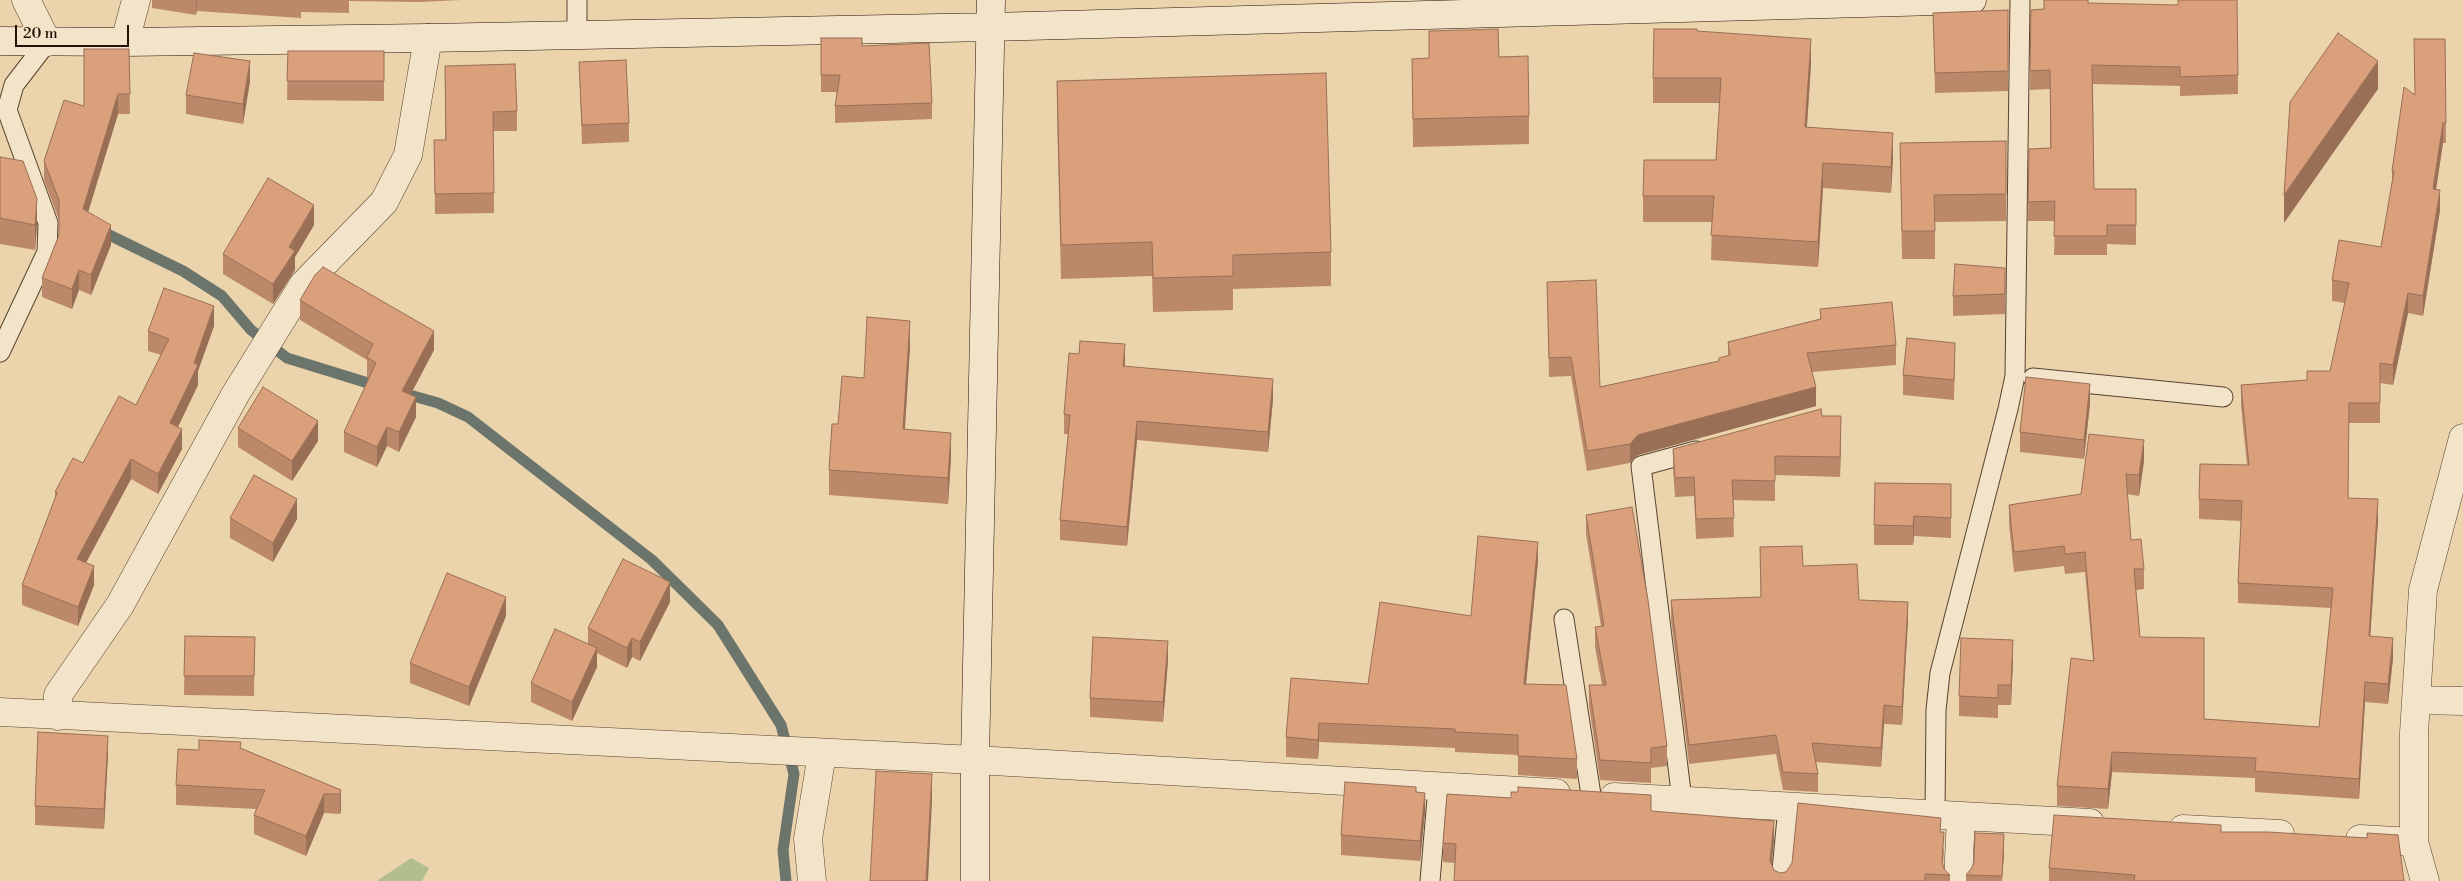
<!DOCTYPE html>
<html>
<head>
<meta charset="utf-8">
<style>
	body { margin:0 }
	#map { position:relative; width:2463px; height:881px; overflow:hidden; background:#ebd4ac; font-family:"Libre Bodoni",serif }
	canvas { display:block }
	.scale { position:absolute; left:15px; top:25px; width:114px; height:22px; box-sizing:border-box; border:2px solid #261107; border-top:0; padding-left:6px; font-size:15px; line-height:18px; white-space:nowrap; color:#261107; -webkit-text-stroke:4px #f2e3c9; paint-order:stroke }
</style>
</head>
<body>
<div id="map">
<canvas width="2463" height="881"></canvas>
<div class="scale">20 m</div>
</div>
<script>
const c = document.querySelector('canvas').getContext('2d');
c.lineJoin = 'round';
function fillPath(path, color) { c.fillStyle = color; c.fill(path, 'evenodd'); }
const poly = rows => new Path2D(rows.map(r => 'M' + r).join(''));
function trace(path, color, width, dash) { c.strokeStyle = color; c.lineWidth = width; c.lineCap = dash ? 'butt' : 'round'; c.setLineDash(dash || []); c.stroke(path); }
fillPath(poly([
	[411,858,429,868,422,881,377,881]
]), '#b2be8e');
trace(poly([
	[99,230,183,271,222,296,251,330,287,358,381,387],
	[399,392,438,403,468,417,652,560,718,625,781,725,794,774,783,850,786,881]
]), '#6b756c', 11);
const lane = poly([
	[577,35,577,0],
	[0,352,47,252,48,223,7,110,14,85,47,42],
	[2033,378,2223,397],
	[1564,619,1591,795],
	[1682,800,1641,466,1696,451],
	[1935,815,1936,710,1940,673,2008,409,2015,376,2020,0],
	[1430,881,1438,787],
	[1781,881,1788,807]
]);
const street = poly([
	[26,0,47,42],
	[125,42,136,0],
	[2416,700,2463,701],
	[0,712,975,760,1556,793],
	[58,716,58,695,120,605,235,395,303,285,384,202,408,155,428,38],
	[1614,797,2090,823],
	[2183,829,2280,834],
	[2360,839,2414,842],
	[812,881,808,839,822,754],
	[1958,881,1961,816],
	[2425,881,2414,842,2414,733,2423,590,2463,438]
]);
const secondary = poly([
	[0,41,125,42,428,38,991,27,1972,0],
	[975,881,975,760,991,0]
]);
trace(lane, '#574230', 21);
trace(street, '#574230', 29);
trace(secondary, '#261107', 29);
trace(lane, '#f2e3c9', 19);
trace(street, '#f2e3c9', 28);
trace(secondary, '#f2e3c9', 28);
fillPath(poly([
	[152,0,462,0,418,2,349,1,349,13,301,12,301,18,197,11,196,15,152,8],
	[2088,3,2238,75,2238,94,2180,96,2180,86,2093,84,2094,189,2136,189,2136,245,2107,244,2107,255,2054,255,2055,221,2028,221,2029,149,2050,148,2050,89,2030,90,2031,10,2044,9],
	[2008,10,2008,91,1935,93,1933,13],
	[1429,31,1499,57,1529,116,1529,144,1413,147,1412,59,1429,58],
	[1697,31,1811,64,1807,127,1893,158,1891,193,1823,188,1818,267,1711,260,1712,222,1643,222,1643,196,1716,160,1720,103,1653,103,1653,78],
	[821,38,862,46,932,103,932,119,835,123,835,106,837,92,821,92],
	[2414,39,2445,39,2446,143,2443,143,2436,189,2440,210,2423,316,2408,313,2393,385,2380,383,2380,423,2349,423,2348,498,2378,520,2370,636,2393,658,2388,704,2365,702,2359,799,2255,792,2255,778,2112,772,2108,809,2057,806,2057,786,2093,660,2085,572,2065,574,2064,566,2014,572,2009,525,2009,505,2081,494,2144,461,2139,496,2127,494,2131,540,2144,569,2144,589,2136,590,2140,637,2204,719,2319,727,2331,608,2238,603,2238,583,2241,521,2199,519,2199,499,2247,465,2241,406,2241,385,2307,380,2330,371,2345,303,2332,301,2332,280,2381,247,2392,184,2392,171,2415,95],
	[129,49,130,114,118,114,88,212,111,245,91,295,79,290,72,309,42,297,42,278,59,236,59,220,44,180,44,161,84,106],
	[288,51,384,51,384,101,287,100],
	[579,62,629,123,629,142,582,144],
	[445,66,517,111,517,131,493,131,494,213,435,214,434,140,445,140],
	[250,81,243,124,186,114,186,95],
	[1057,81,1331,252,1331,286,1233,289,1233,310,1153,312,1152,276,1061,279,1057,115],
	[2006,141,2006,221,1935,222,1935,259,1902,259,1900,143],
	[0,157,37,225,35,250,0,244],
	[314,225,295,257,295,270,273,304,223,274,223,254],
	[2005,268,2005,314,1953,316,1953,296],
	[1547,282,1600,387,1719,361,1719,358,1728,356,1728,342,1820,319,1820,309,1896,345,1896,365,1812,372,1816,406,1638,455,1630,463,1587,471,1571,376,1549,377],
	[300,300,434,350,410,395,416,417,399,452,387,446,377,467,344,452,344,432,369,378,367,377,367,360,300,320],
	[214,326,198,371,198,385,178,427,182,449,158,494,131,479,86,563,94,585,78,626,22,605,22,585,55,499,55,492,136,405,161,355,148,351,148,331],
	[910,347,905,429,951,458,948,504,829,495,829,470,838,424,864,378],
	[1079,354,1125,366,1273,399,1268,452,1137,440,1127,546,1060,540,1060,520,1068,434,1064,434,1064,414],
	[1955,363,1954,400,1903,395,1903,375],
	[2090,403,2084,459,2020,452,2020,432],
	[1822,416,1841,436,1840,477,1775,475,1775,501,1733,500,1734,537,1696,539,1694,496,1675,497,1673,469,1673,449],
	[238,428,318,441,292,481,238,447],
	[1951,504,1951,538,1914,536,1913,545,1874,545,1874,525],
	[1586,515,1667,746,1667,766,1651,768,1651,783,1600,780,1589,705,1589,685,1602,685,1595,647,1595,627,1601,626,1586,534],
	[230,518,297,519,273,562,230,538],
	[1760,547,1803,566,1859,600,1908,620,1902,725,1884,724,1881,767,1816,762,1818,774,1818,792,1783,790,1776,754,1689,764,1671,619,1671,600,1761,597],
	[1538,561,1526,684,1577,759,1577,779,1518,775,1518,755,1455,752,1455,748,1319,742,1318,759,1286,757,1286,737,1368,684,1471,616],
	[670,602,640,661,632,657,627,668,597,653,597,667,572,721,531,702,531,683,588,644,588,628],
	[506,616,469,706,410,683,410,663],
	[185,636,255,637,254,696,184,695],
	[2013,660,2011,705,1998,705,1998,718,1959,716,1959,696],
	[1168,661,1163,722,1090,717,1090,698],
	[241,748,341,790,341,810,340,814,324,813,306,856,254,834,254,815,256,809,176,805,176,785,199,750],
	[108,755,104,829,35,825,35,806],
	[1416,792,1425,812,1420,861,1341,855,1341,835],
	[1651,811,1774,840,1771,864,1774,870,1780,873,1941,832,1944,852,1943,864,1944,869,1950,875,1950,881,1454,881,1455,863,1443,862,1443,843],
	[2221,832,2367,838,2367,833,2404,881,2049,881,2049,868],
	[2004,853,2002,881,1966,881,1966,875,1971,869]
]), '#bb896a');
fillPath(poly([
	[196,0,197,0,196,15],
	[1811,39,1811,64,1805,153,1805,127],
	[250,61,250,81,243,124,243,104],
	[2378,61,2378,89,2284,223,2284,195],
	[118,94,118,114,83,229,83,209],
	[2443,123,2443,143,2433,209,2433,189],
	[1893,133,1893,158,1891,193,1891,167],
	[1823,163,1823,188,1818,267,1818,242],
	[2440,190,2440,210,2423,316,2423,296],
	[37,199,37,225,35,250,35,225],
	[314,205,314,225,295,257,295,270,273,304,273,284,289,247],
	[111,225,111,245,91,295,91,275],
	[79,270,79,290,72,309,72,289],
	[2408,293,2408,313,2393,385,2393,365],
	[214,306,214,326,198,371,198,385,170,443,170,423,194,363],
	[910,321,910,347,903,455,903,429],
	[434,331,434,350,402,411,402,391],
	[1125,344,1125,364,1123,386,1123,366],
	[1273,379,1273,399,1268,452,1268,432],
	[2090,384,2090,403,2084,459,2084,440],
	[1816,387,1816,406,1638,455,1630,463,1630,444,1638,435],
	[416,397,416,417,399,452,399,432],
	[1841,416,1841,436,1840,477,1840,457],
	[318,421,318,441,292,481,292,461],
	[1137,421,1137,440,1127,546,1127,527],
	[387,427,387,446,377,467,377,447],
	[182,429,182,449,158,494,158,474],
	[951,433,951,458,948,504,948,478],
	[2144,440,2144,461,2139,496,2139,475],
	[131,459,131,479,77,579,77,559],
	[297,499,297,519,273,562,273,543],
	[2378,499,2378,520,2369,656,2369,636],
	[1914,516,1914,536,1913,545,1913,526],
	[1538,542,1538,561,1524,704,1524,684],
	[94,566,94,585,78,626,78,607],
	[670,582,670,602,640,661,640,642],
	[506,597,506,616,469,706,469,687],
	[1908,602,1908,620,1902,725,1902,707],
	[632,638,632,657,627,668,627,648],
	[2393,638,2393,658,2388,704,2388,684],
	[2013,640,2013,660,2011,705,2011,685],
	[1168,641,1168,661,1163,722,1163,702],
	[597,648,597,667,572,721,572,702],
	[2365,682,2365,702,2359,799,2359,779],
	[1884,705,1884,724,1881,767,1881,748],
	[1319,723,1319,742,1318,759,1318,740],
	[108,736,108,755,104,829,104,809],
	[2112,752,2112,772,2108,809,2108,789],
	[932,774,932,802,928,881,926,881],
	[341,790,341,810,340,814,340,794],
	[1425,793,1425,812,1420,861,1420,841],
	[324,794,324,813,306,856,306,836],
	[1774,821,1774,840,1770,880,1770,861],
	[2004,834,2004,853,2002,881]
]), '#996f56');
const building = poly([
	[2044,0,2088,0,2088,3,2178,5,2178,0,2237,0,2238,75,2180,77,2180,67,2092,65,2094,189,2136,189,2136,225,2107,225,2107,236,2054,236,2055,201,2028,202,2029,149,2051,148,2050,70,2030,71,2031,10,2044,9,2044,0],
	[2008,10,2008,71,1935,73,1933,13,2008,10],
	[1498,29,1499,57,1528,56,1529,116,1413,119,1412,59,1429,58,1429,31,1498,29],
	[1654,29,1697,29,1697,31,1811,39,1805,127,1893,133,1891,167,1823,163,1818,242,1711,235,1714,196,1643,196,1644,160,1716,160,1721,78,1653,78,1654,29],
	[2338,33,2378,61,2284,195,2290,102,2338,33],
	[821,38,862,38,862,46,929,43,932,103,835,106,840,75,821,75,821,38],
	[2414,39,2445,39,2446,123,2443,123,2433,189,2440,190,2423,296,2408,293,2393,365,2380,363,2380,403,2349,403,2348,498,2378,499,2369,636,2393,638,2388,684,2365,682,2359,779,2255,771,2256,758,2112,752,2108,789,2057,786,2071,658,2094,661,2085,552,2065,554,2064,546,2014,552,2009,505,2081,494,2089,434,2144,440,2139,475,2126,474,2131,540,2141,539,2144,569,2134,569,2140,637,2204,638,2204,719,2319,727,2333,588,2238,583,2242,501,2199,499,2200,464,2249,465,2241,385,2307,380,2307,371,2330,371,2349,283,2332,280,2339,240,2381,247,2394,171,2392,171,2404,87,2415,95,2414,39],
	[84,49,129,49,130,94,118,94,83,209,111,225,91,275,79,270,72,289,42,278,59,235,59,200,44,161,64,100,84,106,84,49],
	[288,51,384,51,384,81,287,81,288,51],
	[194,53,250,61,243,104,186,95,194,53],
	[626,60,629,123,582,125,579,62,626,60],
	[515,64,517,111,493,112,494,193,435,194,434,140,446,140,445,66,515,64],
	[1326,73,1331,252,1233,255,1233,276,1153,278,1152,242,1061,245,1057,81,1326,73],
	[2006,141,2006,194,1934,195,1935,231,1902,231,1900,143,2006,141],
	[0,157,23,161,37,199,35,225,0,218,0,157],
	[268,178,314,205,289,247,295,251,273,284,223,254,268,178],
	[1955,264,2005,268,2005,294,1953,296,1955,264],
	[323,267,434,331,402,391,416,397,399,432,387,427,377,447,344,432,376,363,367,357,373,344,300,300,315,275,323,267],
	[1596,280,1600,387,1719,361,1719,358,1730,355,1728,342,1821,319,1820,309,1892,302,1896,345,1807,353,1816,387,1638,435,1630,444,1587,451,1571,357,1549,358,1547,282,1596,280],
	[164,288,214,306,194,363,198,365,170,423,182,429,158,474,131,459,77,559,94,566,78,607,22,585,57,493,55,492,73,458,83,463,119,396,136,405,169,339,148,331,164,288],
	[867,317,910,321,903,429,951,433,948,478,829,470,832,424,838,424,842,376,864,378,867,317],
	[1907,338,1955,343,1954,380,1903,375,1907,338],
	[1080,341,1125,344,1123,366,1273,379,1268,432,1137,421,1127,527,1060,520,1070,415,1064,414,1069,353,1079,354,1080,341],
	[2026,377,2090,384,2084,440,2020,432,2026,377],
	[263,387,318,421,292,461,238,428,263,387],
	[1821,409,1822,416,1841,416,1840,457,1775,456,1775,481,1732,480,1734,518,1696,519,1694,477,1675,478,1673,449,1821,409],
	[254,475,297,499,273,543,230,518,254,475],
	[1875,483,1951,484,1951,518,1914,516,1913,526,1874,525,1875,483],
	[1632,507,1648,600,1667,746,1651,748,1651,763,1600,760,1589,685,1606,685,1595,627,1604,626,1586,515,1632,507],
	[1478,536,1538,542,1524,684,1566,685,1577,759,1518,756,1518,735,1455,732,1455,729,1319,723,1318,740,1286,737,1291,678,1368,684,1380,602,1471,616,1478,536],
	[1802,546,1803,566,1857,564,1859,600,1908,602,1902,707,1884,705,1881,748,1812,743,1818,774,1783,772,1776,735,1689,745,1671,600,1761,597,1760,547,1802,546],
	[623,559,670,582,640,642,632,638,627,648,588,628,623,559],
	[447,573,506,597,469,687,410,663,447,573],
	[555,629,597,648,572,702,531,683,555,629],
	[185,636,255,637,254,676,184,676,185,636],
	[1093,637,1168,641,1163,702,1090,698,1093,637],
	[1961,638,2013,640,2011,685,1998,685,1998,698,1959,696,1961,638],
	[38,732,108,736,104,809,35,806,38,732],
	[199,740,241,742,240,748,341,790,340,794,324,794,306,836,254,815,265,790,176,785,178,749,199,750,199,740],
	[876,771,932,774,926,881,870,881,876,771],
	[1345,782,1416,787,1416,792,1425,793,1420,841,1341,835,1345,782],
	[1518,787,1651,795,1651,811,1774,821,1770,861,1774,870,1780,873,1786,872,1792,863,1798,803,1941,818,1940,832,1944,832,1942,861,1944,869,1950,875,1925,874,1925,881,1454,881,1456,844,1443,843,1447,794,1511,798,1511,792,1518,792,1518,787],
	[2054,815,2221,825,2221,832,2268,832,2367,838,2367,833,2398,835,2404,881,2134,881,2135,875,2049,868,2054,815],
	[1975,833,2004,834,2002,876,1966,875,1971,869,1974,863,1975,833]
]);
fillPath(building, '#da9f7b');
trace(building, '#996f56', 1);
</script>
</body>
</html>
